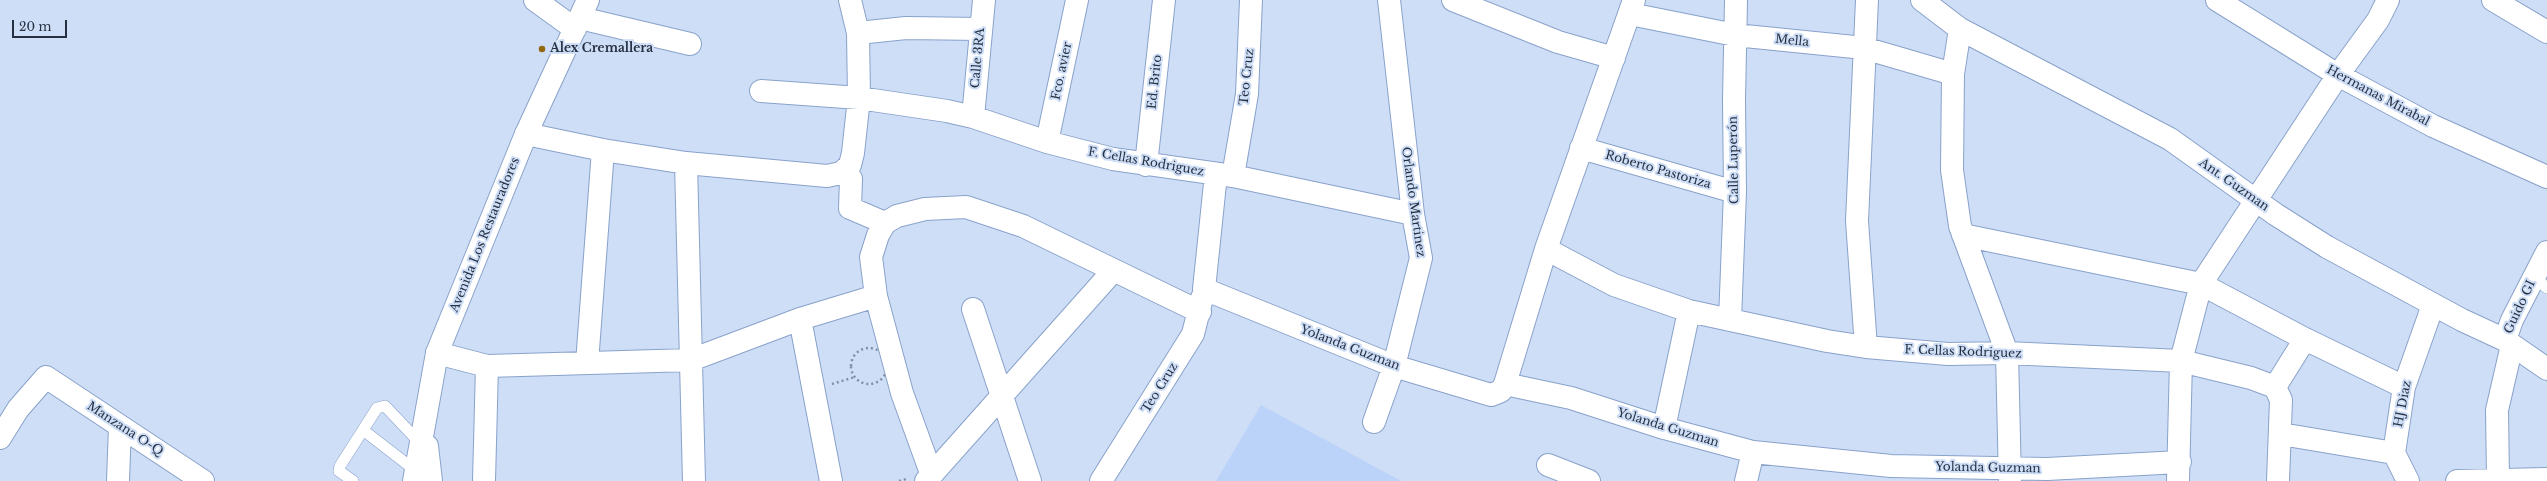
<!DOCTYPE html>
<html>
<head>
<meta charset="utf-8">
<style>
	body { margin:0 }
	#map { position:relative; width:2547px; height:481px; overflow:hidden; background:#cedef7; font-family:"Libre Baskerville",serif }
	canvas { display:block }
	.scale { position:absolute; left:12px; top:20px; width:55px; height:18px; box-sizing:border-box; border:2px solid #263041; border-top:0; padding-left:5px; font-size:12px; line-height:14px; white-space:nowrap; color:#263041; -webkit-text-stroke:3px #cedef7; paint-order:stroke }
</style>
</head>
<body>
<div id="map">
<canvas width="2547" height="481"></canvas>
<div class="scale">20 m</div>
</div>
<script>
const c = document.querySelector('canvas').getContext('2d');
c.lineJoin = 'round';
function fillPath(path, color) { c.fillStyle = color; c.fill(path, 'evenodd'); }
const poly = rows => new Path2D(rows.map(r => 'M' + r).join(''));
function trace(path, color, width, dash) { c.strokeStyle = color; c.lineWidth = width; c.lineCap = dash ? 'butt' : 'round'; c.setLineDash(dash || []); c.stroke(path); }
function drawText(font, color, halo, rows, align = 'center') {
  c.font = font + ' "Libre Baskerville",serif'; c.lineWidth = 4; c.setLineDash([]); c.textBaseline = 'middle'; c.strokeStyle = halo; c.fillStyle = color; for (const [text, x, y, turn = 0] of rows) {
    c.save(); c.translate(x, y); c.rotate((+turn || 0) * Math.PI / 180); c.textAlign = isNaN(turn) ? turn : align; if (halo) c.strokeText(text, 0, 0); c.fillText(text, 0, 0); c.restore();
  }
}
fillPath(poly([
	[1261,405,1401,481,1216,481]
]), '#bbd3f9');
const lane = poly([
	[2534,277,2547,288],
	[363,430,416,471],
	[353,481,339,471,340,466,377,408,385,406,421,444]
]);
const street = poly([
	[535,0,575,29],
	[1453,0,1558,42,1614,58],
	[1922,0,1960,29,2170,139,2275,214,2327,247,2462,320,2505,340,2547,369],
	[2217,0,2338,75,2433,126,2547,177],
	[2493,0,2547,32],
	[1630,14,1735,35,1864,48,1953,74],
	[580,18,690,44],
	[1960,29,1953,74,1952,170,1960,226,2007,353,2010,481],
	[858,33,906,28,981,29],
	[761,91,859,98,947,111,973,117,1047,142,1113,159,1233,176,1413,214],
	[973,117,984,0],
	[526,134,603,150,686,163,827,176,841,173,850,165,853,153,859,98,858,33,850,0],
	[1047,142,1077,0],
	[1581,148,1735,192],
	[686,163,694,481],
	[1146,165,1164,0],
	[841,173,851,179,850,208,885,223],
	[1216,174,1204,289,1394,366,1491,395,1501,391,1505,384,1546,249,1634,0],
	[1233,176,1247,94,1251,0],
	[1963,235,2201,284,2305,339,2404,387],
	[1546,249,1614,285,1689,311,1827,341,1866,347,1948,354,2007,353,2181,361,2251,378,2275,387,2281,400,2278,481],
	[973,309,1030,481],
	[800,319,831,481],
	[1730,320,1735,192,1734,100,1736,0],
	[2505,340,2512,320,2547,252],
	[1866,347,1857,221,1867,0],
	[437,353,487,366,691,360,800,319,876,296],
	[587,363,603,150],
	[1505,384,1571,398,1664,428,1753,452,1891,466,2047,469,2180,462],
	[2275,387,2305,339],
	[1374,422,1394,366,1421,258,1413,214,1389,0],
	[1664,428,1689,311],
	[2281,434,2394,453],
	[0,438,18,409,46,377,203,481],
	[1548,465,1589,481],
	[931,473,902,393,876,296,871,257,878,235,885,223,897,216,925,209,966,207,1023,226,1200,312],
	[2498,479,2497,410,2512,345],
	[118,481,120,426],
	[484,481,487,366],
	[926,481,1113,271],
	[1101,481,1193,334,1202,298],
	[1746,481,1753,452],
	[2178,481,2181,361,2201,284,2338,75,2378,20,2388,0],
	[2408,481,2394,453,2404,387,2433,305],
	[2457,481,2547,479]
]);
const secondary = poly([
	[427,446,431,481],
	[414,481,437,353,526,134,588,0]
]);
trace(lane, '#89a2ca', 12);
trace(street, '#89a2ca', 24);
trace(secondary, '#89a2ca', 24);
trace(poly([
	'851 366a18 18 0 1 1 36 0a18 18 0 1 1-36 0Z',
	[832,384,855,377],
	[899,481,906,479]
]), '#8290a5', 2.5, [2, 3]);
trace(lane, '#fff', 11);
trace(street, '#fff', 22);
trace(secondary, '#fff', 22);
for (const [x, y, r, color] of [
	[542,49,4,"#916810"]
]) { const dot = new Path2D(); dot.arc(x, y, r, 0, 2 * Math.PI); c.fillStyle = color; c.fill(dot); trace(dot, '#cedef7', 1.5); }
drawText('12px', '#263041', '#cedef7', [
	["Mella",1792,41,6],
	["Calle 3RA",978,58,-85],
	["Fco. avier",1062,71,-78],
	["Teo Cruz",1247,77,-84],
	["Ed. Brito",1155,82,-84],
	["Hermanas Mirabal",2378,96,28],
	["Calle Luperón",1734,160,-91],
	["F. Cellas Rodriguez",1146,162,10],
	["Roberto Pastoriza",1658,170,16],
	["Ant. Guzman",2234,185,35],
	["Orlando Martinez",1413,202,82],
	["Avenida Los Restauradores",485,235,-68],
	["Guido GI",2520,307,-65],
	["Yolanda Guzman",1350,348,21],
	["F. Cellas Rodriguez",1963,352,2],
	["Teo Cruz",1160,388,-58],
	["HJ Diaz",2403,404,-79],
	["Yolanda Guzman",1668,428,17],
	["Manzana O-Q",125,429,33],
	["Yolanda Guzman",1988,468,1]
]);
drawText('bold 12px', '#263041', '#cedef7', [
	["Alex Cremallera",550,49]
], 'left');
</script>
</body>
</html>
